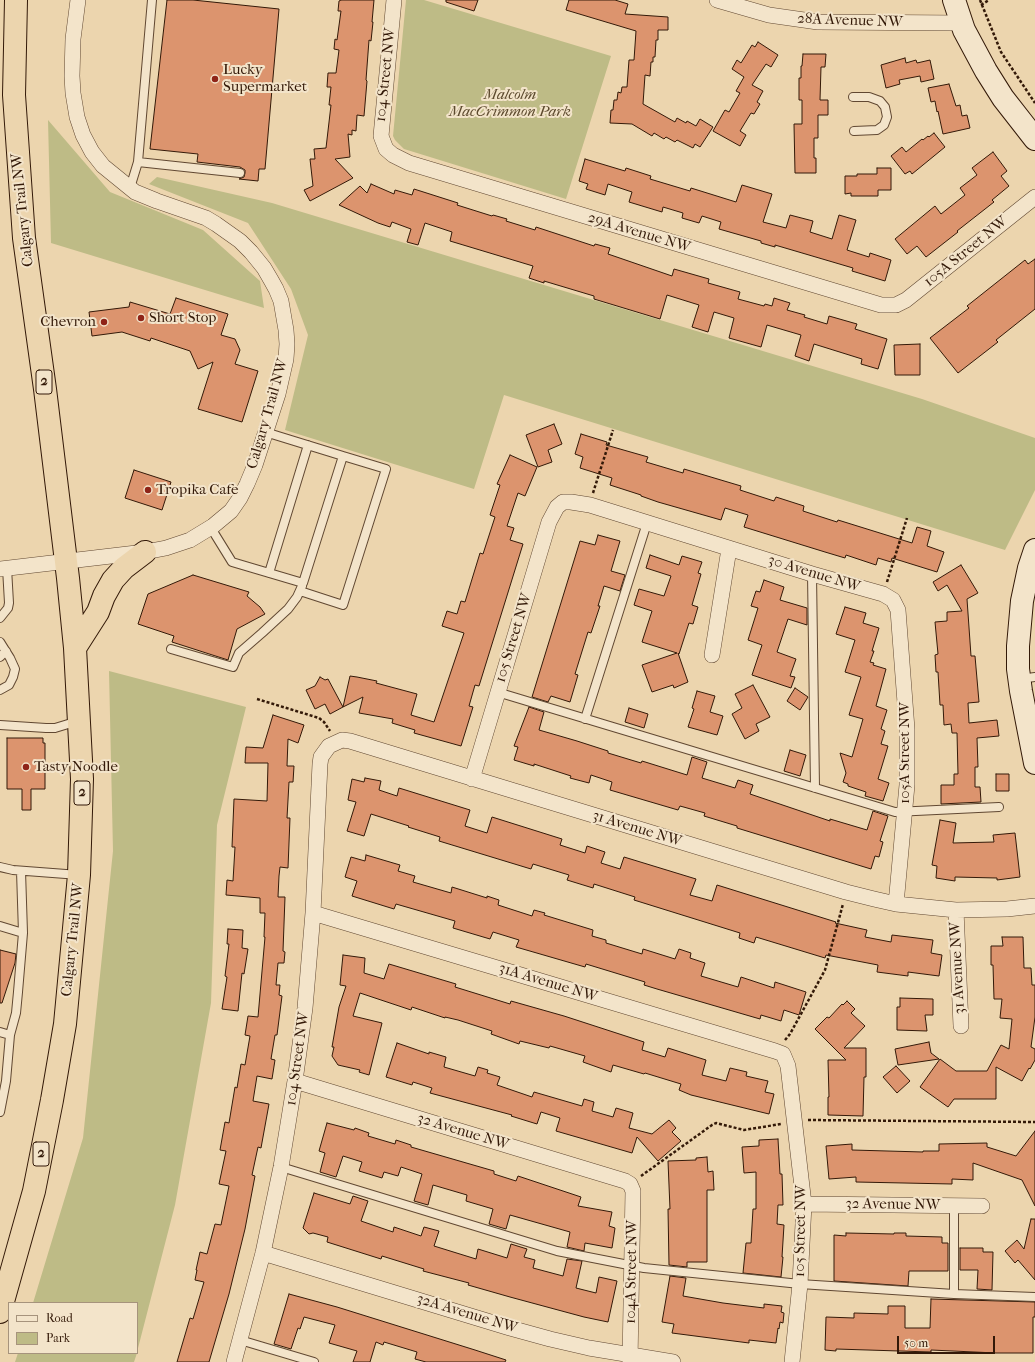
<!DOCTYPE html>
<html>
<head>
<meta charset="utf-8">
<style>
	body { margin:0 }
	#map { position:relative; width:1035px; height:1362px; overflow:hidden; background:#ecd5ae; font-family:"IM FELL French Canon",serif }
	canvas { display:block }
	.legend { position:absolute; left:8px; top:1302px; width:130px; height:52px; box-sizing:border-box; background:#f3e4ca; border:1px solid #a6937c; margin:0; padding:5px 7px; list-style:none; font-size:12px; color:#331908 }
	.legend li { display:flex; align-items:center; gap:8px; height:20px }
	.legend b { width:20px; border:1px solid #a6937c }
	.scale { position:absolute; left:897px; top:1336px; width:98px; height:18px; box-sizing:border-box; border:2px solid #331908; border-top:0; padding-left:5px; font-size:12px; line-height:14px; white-space:nowrap; color:#331908; -webkit-text-stroke:3px #f3e4ca; paint-order:stroke }
</style>
</head>
<body>
<div id="map">
<canvas width="1035" height="1362"></canvas>
<ul class="legend">
<li><b style="height:5px;background:#f3e4ca"></b>Road</li>
<li><b style="height:11px;background:#bebb86"></b>Park</li>
</ul>
<div class="scale">50 m</div>
</div>
<script>
const c = document.querySelector('canvas').getContext('2d');
c.lineJoin = 'round';
function fillPath(path, color) { c.fillStyle = color; c.fill(path, 'evenodd'); }
const poly = rows => new Path2D(rows.map(r => 'M' + r).join(''));
function trace(path, color, width, dash) { c.strokeStyle = color; c.lineWidth = width; c.lineCap = dash ? 'butt' : 'round'; c.setLineDash(dash || []); c.stroke(path); }
function drawText(font, color, halo, rows, align = 'center') {
  c.font = font + ' "IM FELL French Canon",serif'; c.lineWidth = 4; c.setLineDash([]); c.textBaseline = 'middle'; c.strokeStyle = halo; c.fillStyle = color; for (const [text, x, y, turn = 0] of rows) {
    c.save(); c.translate(x, y); c.rotate((+turn || 0) * Math.PI / 180); c.textAlign = isNaN(turn) ? turn : align; if (halo) c.strokeText(text, 0, 0); c.fillText(text, 0, 0); c.restore();
  }
}
fillPath(poly([
	[406,0,424,0,611,56,566,199,404,149,395,140,393,136],
	[48,120,110,192,203,230,260,281,264,308,51,243],
	[157,177,272,203,922,399,1035,438,1035,490,1005,550,504,395,474,489,285,430,308,335,291,289,248,223,149,184],
	[109,671,246,707,217,825,211,1003,175,1205,137,1352,137,1303,33,1303,83,1138,113,851],
	[18,1353,137,1353,134,1362,15,1362]
]), '#bebb86');
const building = poly([
	[167,0,193,0,279,9,265,169,259,169,258,181,239,179,244,177,245,173,245,170,240,167,197,162,198,154,150,149,167,0],
	[341,0,374,0,372,22,373,22,371,41,369,40,366,80,367,81,364,116,357,115,356,131,352,130,352,135,348,134,350,157,335,159,353,178,310,201,304,190,313,186,310,159,315,159,314,149,326,148,331,105,329,105,331,87,327,87,328,73,336,73,339,50,334,49,335,39,337,40,341,11,338,11,339,1,341,0],
	[446,0,478,0,474,11,446,2,446,0],
	[569,0,615,0,628,4,625,14,668,17,668,30,658,30,658,40,656,40,655,57,653,57,653,62,651,62,650,76,645,75,643,104,675,122,677,118,686,123,687,121,696,126,700,119,713,127,700,147,695,144,693,148,677,140,675,142,666,137,664,139,654,133,652,136,632,124,610,123,611,110,613,110,614,100,617,100,618,92,621,93,622,87,627,87,629,60,634,60,636,31,566,10,569,0],
	[758,42,778,55,771,67,766,64,752,85,763,91,757,102,760,104,754,114,751,113,740,131,746,135,740,146,713,131,725,110,729,112,740,93,736,91,744,77,732,69,737,60,741,63,752,45,755,47,758,42],
	[803,54,826,54,825,67,821,67,820,100,828,100,828,115,818,115,818,138,814,138,814,158,816,158,816,173,795,173,794,124,802,124,802,100,799,100,799,78,801,78,801,66,802,66,803,54],
	[905,58,906,63,916,60,917,63,930,60,934,79,921,82,920,76,899,80,900,84,886,88,881,65,905,58],
	[949,84,956,106,960,105,962,116,967,115,970,128,943,134,938,111,937,112,935,101,931,102,928,88,949,84],
	[934,133,945,147,912,174,910,171,905,174,891,156,902,147,906,152,922,139,923,140,928,136,929,137,934,133],
	[993,152,1007,171,1001,176,1009,186,992,200,994,202,957,231,958,232,926,257,917,246,907,254,895,239,935,206,941,214,965,195,960,188,977,175,972,168,993,152],
	[585,159,625,171,626,168,651,176,650,179,690,191,691,188,736,202,742,185,772,194,763,222,786,228,790,215,813,221,810,232,832,239,839,215,856,220,847,250,869,257,870,253,891,260,885,281,852,271,853,268,775,245,775,247,761,243,761,241,719,229,721,222,702,216,699,223,682,218,683,213,663,207,662,212,629,202,632,192,608,184,605,195,586,189,588,184,579,181,585,159],
	[877,168,891,168,891,190,878,190,878,196,851,196,851,193,845,194,845,176,857,176,857,174,877,174,877,168],
	[371,184,394,194,395,190,412,195,414,189,458,203,457,205,492,216,493,215,507,219,506,221,535,230,536,227,594,246,595,244,610,248,608,254,672,276,674,269,709,279,708,283,740,292,738,299,764,306,765,304,772,306,774,298,790,303,787,310,805,315,804,317,827,324,829,316,857,324,855,329,887,339,878,369,861,364,862,359,814,344,809,361,795,356,801,335,767,325,761,347,729,338,734,318,714,312,708,332,692,327,699,305,667,295,660,319,594,299,594,296,544,281,544,283,529,278,533,266,450,241,452,232,425,223,418,245,407,242,411,229,392,222,390,227,378,223,339,205,360,186,367,193,371,184],
	[1035,259,1035,309,996,340,998,342,958,373,930,338,969,308,967,306,1025,260,1028,264,1035,259],
	[176,298,228,314,221,335,235,339,240,350,235,364,258,371,242,422,198,409,213,362,198,369,190,351,151,338,150,341,122,332,92,336,89,312,129,307,130,302,170,314,176,298],
	[920,344,920,375,895,375,894,345,920,344],
	[554,424,562,444,548,450,552,462,538,467,526,435,554,424],
	[581,434,607,442,606,445,648,457,646,462,683,473,684,469,741,486,740,490,774,501,776,497,804,506,803,511,837,522,838,520,912,543,917,527,931,531,927,546,944,552,937,572,892,558,891,562,878,558,876,565,846,555,845,558,825,552,744,527,748,515,725,508,721,520,658,502,641,496,641,495,610,485,612,478,580,468,583,457,575,454,581,434],
	[510,455,537,467,525,496,518,493,507,526,514,528,510,540,523,544,479,686,475,685,469,706,473,707,461,746,414,733,415,730,392,723,393,719,359,713,363,697,343,707,350,676,357,677,377,681,376,683,417,694,411,715,434,722,464,633,442,626,447,611,457,614,461,601,465,602,480,553,483,554,495,517,490,515,500,485,497,484,510,455],
	[134,470,171,482,162,510,125,498,134,470],
	[598,535,620,541,611,571,625,575,620,591,604,586,598,606,600,606,591,633,588,632,575,674,578,675,570,702,551,696,548,702,532,697,580,541,595,545,598,535],
	[650,555,679,565,682,556,702,562,698,573,701,574,692,605,698,607,693,624,689,623,679,654,678,653,688,682,674,688,673,685,652,692,642,665,677,653,642,642,652,611,634,605,639,589,664,596,671,576,646,568,650,555],
	[961,565,978,593,967,599,971,656,975,656,979,702,968,703,969,723,997,720,999,736,977,738,978,767,975,767,975,787,980,787,981,802,941,804,941,785,954,785,954,774,958,774,957,733,952,733,951,724,944,725,943,705,940,705,938,672,936,672,935,655,938,654,935,622,947,621,947,612,962,611,947,585,938,591,933,582,961,565],
	[193,575,249,592,247,596,260,607,265,614,237,629,228,660,172,642,174,636,138,624,148,594,193,575],
	[764,580,784,587,780,600,807,608,807,625,788,619,777,652,796,659,790,676,795,677,791,688,752,675,762,645,748,640,758,608,751,606,756,591,760,592,764,580],
	[845,607,866,613,863,623,879,628,872,651,874,651,870,662,874,663,873,665,886,669,876,706,887,710,881,729,885,731,881,744,888,746,878,779,889,783,883,801,865,796,866,792,848,786,848,784,843,782,846,773,840,753,852,757,863,719,849,715,861,677,845,672,855,640,836,634,845,607],
	[320,677,325,680,328,679,343,707,330,714,325,704,315,709,306,690,315,686,320,677],
	[753,685,770,717,756,724,759,731,745,739,732,714,742,708,735,694,753,685],
	[795,688,808,697,800,710,787,701,795,688],
	[697,691,715,696,710,712,723,716,717,735,688,727,694,709,692,708,697,691],
	[529,707,544,712,539,730,577,741,608,751,608,753,641,763,642,761,687,775,692,757,707,762,702,778,735,788,738,780,753,785,750,794,830,821,830,819,867,830,873,811,888,816,880,841,883,842,879,857,875,856,871,869,737,828,737,826,704,816,705,813,680,806,678,810,610,790,612,782,591,775,589,783,570,778,571,776,534,764,534,766,514,760,518,747,514,746,529,707],
	[629,708,648,714,644,728,625,722,629,708],
	[273,715,304,725,298,743,288,739,287,766,294,766,293,782,289,782,287,818,290,818,288,868,280,867,279,876,278,897,285,897,283,951,285,952,284,963,278,963,276,985,280,985,279,995,282,996,277,1035,275,1035,271,1059,275,1060,272,1079,257,1076,253,1101,269,1104,261,1148,258,1147,252,1175,255,1176,245,1229,229,1294,209,1362,177,1362,190,1318,193,1319,204,1282,195,1280,197,1270,196,1270,200,1252,207,1254,215,1224,221,1225,229,1186,219,1184,226,1151,220,1150,225,1122,229,1123,235,1087,237,1088,241,1064,245,1065,250,1036,245,1035,248,1016,258,1017,265,937,264,937,265,913,260,913,260,898,226,895,227,880,233,881,235,847,232,847,234,799,267,801,268,763,245,763,246,747,263,748,273,715],
	[7,738,43,738,43,743,45,743,45,789,31,789,31,810,22,810,22,789,7,789,7,738],
	[790,750,806,755,800,776,784,771,790,750],
	[996,774,1009,774,1009,791,996,791,996,774],
	[365,778,381,781,379,790,397,796,399,788,470,810,465,826,487,833,492,817,562,839,560,845,585,853,587,846,605,852,601,863,620,869,624,857,696,879,690,895,712,901,717,885,836,922,835,923,867,930,865,937,891,942,892,935,933,940,931,953,942,955,939,976,908,972,908,976,877,972,878,965,826,955,825,958,756,937,754,943,739,938,740,933,634,900,635,897,594,884,593,888,567,880,569,875,533,864,531,869,439,841,440,837,408,827,409,826,371,814,364,836,347,831,356,802,348,800,352,779,364,782,365,778],
	[940,820,956,823,953,843,994,842,993,835,1015,833,1020,877,997,880,997,878,955,877,955,881,936,878,937,866,932,865,940,820],
	[366,855,400,865,398,871,415,876,413,882,451,893,452,887,487,898,487,896,499,900,498,905,532,916,534,910,545,913,544,915,593,930,592,936,606,940,606,943,642,954,643,949,675,959,679,949,691,953,690,958,705,963,701,976,738,987,741,977,774,988,775,982,806,992,799,1015,784,1010,781,1021,761,1015,760,1019,657,989,644,985,645,982,586,964,585,967,516,947,519,940,493,932,490,939,453,928,455,921,396,904,394,909,352,896,357,881,345,877,351,857,365,861,366,855],
	[228,929,243,930,242,948,248,949,244,974,242,973,238,1011,222,1009,227,977,225,976,229,944,227,944,228,929],
	[1002,937,1023,937,1024,968,1031,968,1032,985,1035,985,1035,1017,1031,1047,1035,1049,1035,1060,1030,1069,1029,1068,1022,1081,996,1067,996,1099,954,1099,948,1107,920,1087,940,1059,956,1071,987,1071,1001,1045,1009,1049,1012,1019,1000,1018,1002,999,994,999,993,965,991,965,991,946,1003,946,1002,937],
	[0,950,16,954,15,963,2,1003,0,1003,0,950],
	[343,955,365,958,364,973,384,979,389,964,456,984,455,987,510,1004,511,1001,564,1016,644,1042,642,1050,665,1057,668,1048,706,1060,702,1075,726,1081,730,1068,747,1072,746,1076,768,1081,765,1092,774,1094,769,1114,691,1095,679,1090,681,1084,645,1073,644,1074,613,1065,611,1072,583,1062,585,1056,550,1046,549,1048,520,1041,519,1044,491,1034,492,1031,458,1020,445,1017,445,1018,412,1007,411,1010,360,993,353,1016,382,1023,369,1075,359,1072,360,1070,338,1065,332,1056,334,1047,332,1047,339,1007,346,986,340,985,343,955],
	[900,998,933,999,933,1015,925,1015,927,1031,897,1030,897,1007,900,1007,900,998],
	[847,1001,855,1009,851,1013,865,1026,844,1048,866,1048,866,1077,864,1077,863,1116,828,1115,828,1097,829,1097,828,1060,846,1060,815,1029,827,1017,829,1018,842,1004,843,1005,847,1001],
	[929,1042,931,1053,939,1059,898,1065,895,1049,929,1042],
	[397,1043,429,1054,429,1052,446,1057,444,1067,475,1076,478,1067,488,1070,487,1073,500,1077,497,1085,532,1097,534,1092,582,1106,584,1099,594,1102,592,1111,613,1117,616,1108,633,1113,629,1128,652,1134,669,1120,676,1128,672,1132,681,1141,658,1161,637,1137,632,1153,556,1131,560,1118,541,1112,537,1124,511,1116,512,1115,430,1093,432,1088,413,1082,412,1085,386,1077,397,1043],
	[896,1066,910,1081,897,1093,883,1077,896,1066],
	[327,1123,354,1130,355,1128,369,1133,368,1136,395,1144,396,1140,411,1145,411,1147,494,1171,494,1174,516,1181,518,1176,581,1197,578,1206,612,1212,609,1226,615,1228,612,1248,585,1243,584,1251,567,1247,570,1232,510,1215,506,1229,489,1224,493,1209,466,1201,467,1195,433,1185,428,1205,414,1201,422,1174,401,1167,398,1176,384,1172,382,1178,359,1171,362,1162,343,1156,336,1177,320,1172,325,1153,319,1151,327,1123],
	[1035,1131,1035,1206,1022,1180,973,1163,973,1180,952,1179,952,1184,856,1182,856,1177,829,1179,826,1146,852,1144,852,1150,923,1152,923,1151,939,1151,939,1144,987,1143,987,1147,1016,1156,1035,1131],
	[778,1139,780,1174,782,1174,783,1205,778,1205,777,1224,784,1225,782,1257,783,1257,781,1277,743,1273,746,1243,751,1243,753,1209,756,1209,756,1172,744,1173,742,1147,759,1146,759,1140,778,1139],
	[707,1157,708,1172,713,1171,714,1190,707,1190,707,1262,687,1262,687,1267,669,1265,668,1209,670,1209,668,1161,696,1160,696,1158,707,1157],
	[314,1193,350,1204,353,1196,368,1201,361,1221,393,1232,394,1227,421,1236,424,1227,439,1231,434,1246,476,1259,478,1249,507,1258,511,1244,527,1249,524,1257,535,1260,533,1268,563,1276,567,1259,582,1261,576,1288,596,1293,599,1277,617,1281,608,1322,584,1317,510,1297,468,1285,469,1283,423,1271,424,1269,382,1256,381,1259,327,1242,328,1237,313,1233,309,1234,303,1228,314,1193],
	[1031,1219,1035,1219,1035,1280,1018,1260,1015,1263,1005,1251,1017,1240,1024,1249,1031,1219],
	[846,1233,894,1234,894,1233,906,1233,906,1236,942,1237,942,1243,948,1243,948,1271,909,1271,908,1286,834,1281,834,1235,846,1236,846,1233],
	[960,1248,983,1248,983,1252,993,1252,992,1290,977,1289,978,1270,960,1270,960,1248],
	[670,1276,686,1278,683,1296,723,1303,764,1308,764,1304,782,1306,781,1312,784,1313,783,1323,780,1322,779,1329,778,1328,776,1343,749,1340,749,1343,672,1333,674,1324,662,1322,670,1276],
	[289,1294,337,1307,475,1350,506,1360,505,1362,426,1362,415,1359,417,1352,384,1342,383,1345,376,1342,370,1362,353,1362,357,1351,329,1343,335,1325,304,1317,300,1329,298,1328,291,1349,274,1344,289,1294],
	[931,1299,1035,1302,1035,1317,1033,1317,1033,1353,996,1353,931,1350,931,1352,836,1349,836,1351,825,1350,826,1317,854,1318,854,1313,888,1314,888,1306,905,1306,905,1328,930,1328,931,1299]
]);
fillPath(building, '#dc946e');
trace(building, '#331908', 1);
const lane = poly([
	[853,97,869,97,880,101,885,107,887,117,884,125,877,130,854,131],
	[138,162,240,173],
	[130,188,138,162,152,0],
	[211,528,232,562,303,583,343,456,265,432],
	[269,573,308,445],
	[812,574,815,788],
	[300,591,343,605,386,469,343,456],
	[0,618,8,608,9,603,7,568],
	[0,642,10,658,15,669,13,677,9,685,0,690],
	[171,649,233,667,239,653,262,633,288,609,297,597,302,586],
	[0,657,6,651],
	[1020,679,1035,677],
	[497,692,895,812,999,807],
	[585,719,647,523],
	[0,725,46,728,55,728,78,721],
	[0,867,13,870,79,875],
	[0,926,23,933],
	[0,1032,10,1035],
	[0,1112,6,1081,10,1035,16,1013,18,992,23,933,21,871],
	[281,1167,557,1251,644,1268,800,1284,954,1294,1035,1297],
	[954,1294,954,1206],
	[240,1340,314,1362]
]);
const street = poly([
	[394,0,381,136,386,149,393,155,409,163,881,305,896,305,906,300,1035,197],
	[717,0,769,15,818,22,961,23],
	[0,569,145,552,166,548,190,540,213,526,231,511,240,498,247,484,255,465,278,394,286,359,287,344,286,330,281,301,276,289,271,280,264,268,251,252,240,241,216,224,206,218,157,201,135,192,103,166,92,152,83,135,77,117,73,93,72,76,73,39,78,0],
	[712,655,729,549],
	[472,779,549,522,557,507,563,502,571,502,590,505,812,574,883,594,893,600,898,610,907,729,907,785,896,904],
	[956,910,961,1026],
	[313,913,775,1051,783,1054,788,1066,804,1204,800,1284,792,1362],
	[295,1081,625,1181,630,1184,633,1191,630,1362],
	[804,1204,982,1206],
	[263,1253,510,1328,550,1339,589,1348,673,1362],
	[234,1362,263,1253,281,1167,295,1081,305,1008,313,913,320,764,321,757,329,746,342,740,350,741,846,892,874,899,896,904,956,910,1007,909,1035,906]
]);
const secondary = poly([
	[954,0,964,30,986,71,1003,98,1035,139],
	[1035,550,1029,568,1022,601,1018,646,1018,669,1021,691,1035,763]
]);
const highway = poly([
	[75,648,98,612,104,596,113,580,124,568,145,552],
	[0,1312,34,1191,52,1100,65,1024,79,875,82,779,75,648,68,578,45,389,24,238,14,95,16,0]
]);
trace(lane, '#614832', 10);
trace(street, '#614832', 16);
trace(secondary, '#331908', 24);
trace(highway, '#331908', 24);
trace(poly([
	[980,0,1001,52,1035,103],
	[981,5,989,0],
	[593,493,613,430],
	[887,582,907,518],
	[257,699,319,718,324,722,330,731],
	[785,1040,790,1034,825,970,843,904],
	[808,1120,1035,1122],
	[641,1176,712,1125,716,1123,744,1130,781,1124]
]), '#331908', 2.5, [3, 2]);
trace(lane, '#f3e4ca', 8);
trace(street, '#f3e4ca', 15);
trace(secondary, '#f3e4ca', 22);
trace(highway, '#ecd5ae', 22);
for (const [x, y, r, color] of [
	[215,79,4,"#8f2418"],
	[141,318,4,"#8f2418"],
	[104,322,4,"#8f2418"],
	[148,490,4,"#8f2418"],
	[26,767,4,"#8f2418"]
]) { const dot = new Path2D(); dot.arc(x, y, r, 0, 2 * Math.PI); c.fillStyle = color; c.fill(dot); trace(dot, '#f3e4ca', 1.5); }
for (const [x, y, w] of [
	[44,382,16],
	[82,793,16],
	[41,1154,16]
]) { const box = new Path2D(); box.roundRect(x - w / 2, y - 12, w, 24, 3); c.fillStyle = '#f3e4ca'; c.fill(box); trace(box, '#331908', 1); }
drawText('bold 14px', '#331908', null, [
	["2",44,382],
	["2",82,793],
	["2",41,1154]
]);
drawText('15px', '#331908', '#f3e4ca', [
	["28A Avenue NW",850,21,2],
	["104 Street NW",386,75,-84],
	["Calgary Trail NW",23,210,-96],
	["29A Avenue NW",639,233,17],
	["105A Street NW",966,252,-39],
	["Calgary Trail NW",268,414,-74],
	["30 Avenue NW",814,574,17],
	["105 Street NW",514,638,-73],
	["105A Street NW",905,753,-90],
	["31 Avenue NW",637,829,17],
	["Calgary Trail NW",73,940,-84],
	["31 Avenue NW",958,968,-93],
	["31A Avenue NW",548,983,17],
	["104 Street NW",298,1059,-82],
	["32 Avenue NW",463,1132,17],
	["32 Avenue NW",893,1205,1],
	["105 Street NW",801,1231,-89],
	["104A Street NW",632,1272,-89],
	["32A Avenue NW",467,1314,17]
]);
drawText('15px', '#331908', '#f3e4ca', [
	["Lucky",223,70],
	["Supermarket",223,87],
	["Short Stop",149,318],
	["Chevron",96,322,"right"],
	["Tropika Cafe",156,490],
	["Tasty Noodle",34,767]
], 'left');
drawText('italic 15px', '#5d4a2e', '#f3e4ca', [
	["Malcolm",510,95],
	["MacCrimmon Park",510,112]
]);
</script>
</body>
</html>
